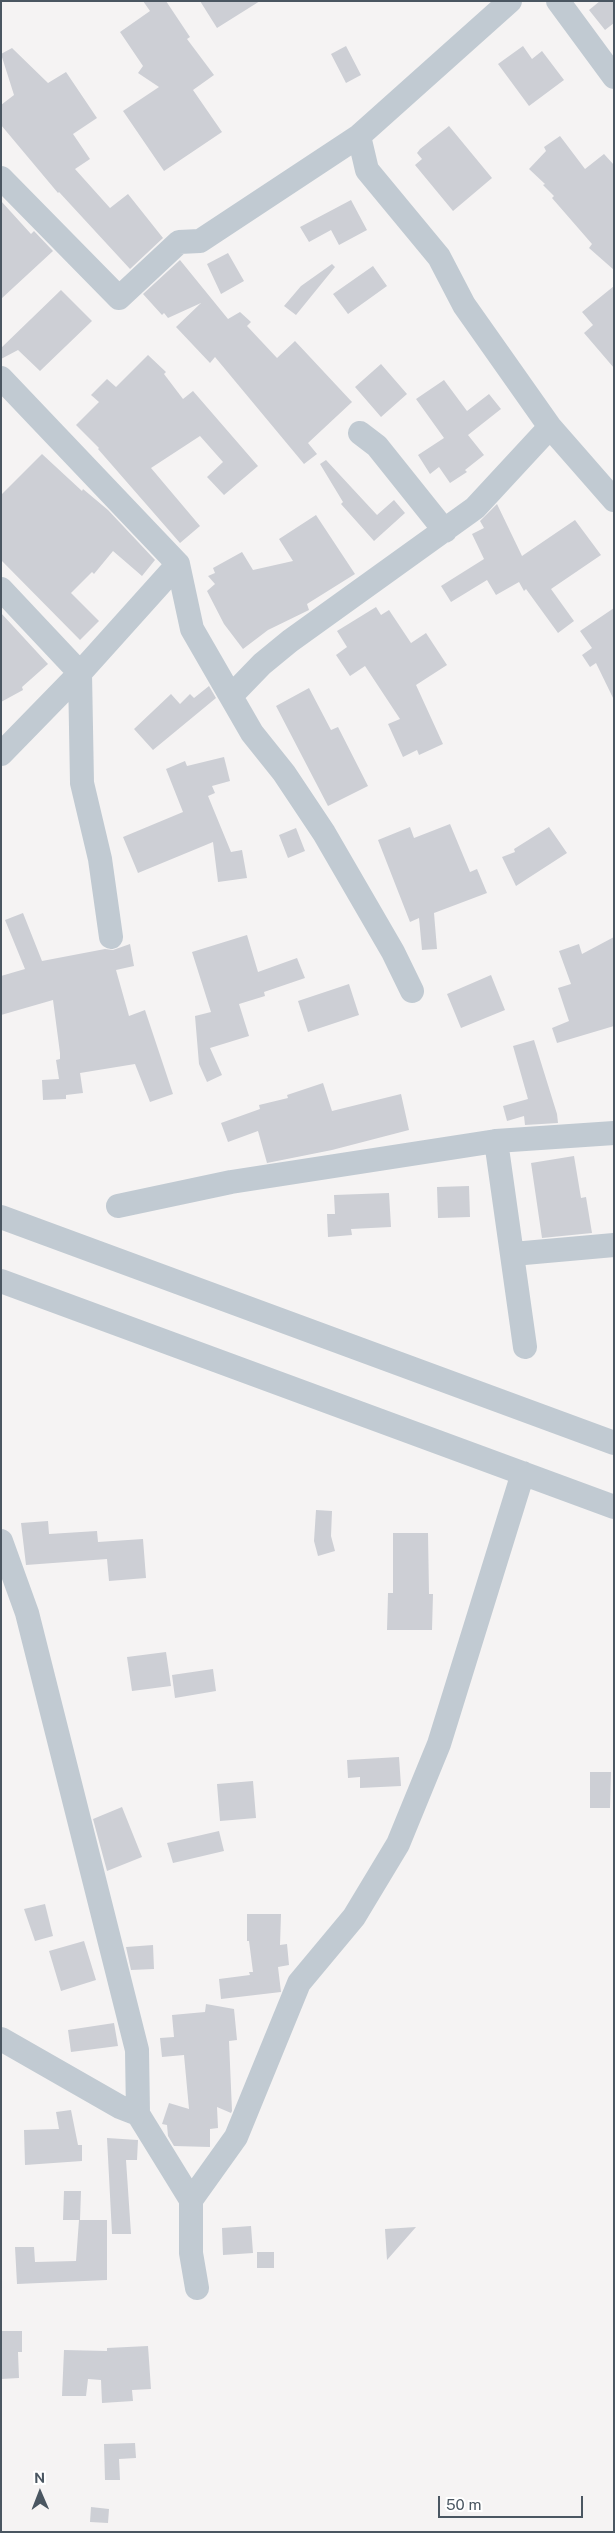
<!DOCTYPE html>
<html>
<head>
<meta charset="utf-8">
<style>
	body { margin:0 }
	#map { position:relative; width:615px; height:2533px; overflow:hidden; background:#f5f3f3; font-family:"Public Sans",sans-serif }
	canvas { display:block }
	.frame { position:absolute; inset:0; border:2px solid #4a5661; pointer-events:none }
	.north { position:absolute; left:15px; top:2468px; width:50px; height:50px; -webkit-text-stroke:4px #fff; paint-order:stroke; rotate:359deg; font-size:14px; font-weight:700; line-height:20px; text-align:center; color:#4a5661 }
	.north::after { content:''; display:block; margin:auto; width:18px; height:22px; background:#4a5661; clip-path:polygon(50% 0,100% 100%,50% 72%,0 100%) }
	.scale { position:absolute; left:438px; top:2496px; width:145px; height:22px; box-sizing:border-box; border:2px solid #4a5661; border-top:0; padding-left:6px; font-size:15px; line-height:18px; white-space:nowrap; color:#4a5661; -webkit-text-stroke:4px #fff; paint-order:stroke }
</style>
</head>
<body>
<div id="map">
<canvas width="615" height="2533"></canvas>
<div class="frame"></div>
<div class="north">N</div>
<div class="scale">50 m</div>
</div>
<script>
const c = document.querySelector('canvas').getContext('2d');
c.lineJoin = 'round';
function fillPath(path, color) { c.fillStyle = color; c.fill(path, 'evenodd'); }
const poly = rows => new Path2D(rows.map(r => 'M' + r).join(''));
function trace(path, color, width, dash) { c.strokeStyle = color; c.lineWidth = width; c.lineCap = dash ? 'butt' : 'round'; c.setLineDash(dash || []); c.stroke(path); }
fillPath(poly([
	[143,1,166,1,190,37,187,39,214,75,193,90,222,132,164,171,123,111,159,87,138,73,143,66,120,32,150,11],
	[200,1,260,1,217,28],
	[600,1,614,1,614,23,605,30,589,10],
	[346,46,361,75,346,83,331,54],
	[523,46,532,59,542,51,564,80,529,106,498,64],
	[12,48,48,83,66,72,97,118,73,134,90,159,75,169,110,208,128,194,163,238,130,269,59,192,58,193,1,125,1,105,14,95,1,54],
	[449,126,492,178,453,211,415,165,422,159,417,153,420,149],
	[560,136,585,169,604,154,614,165,614,270,589,248,592,244,552,198,554,196,543,185,545,184,529,169,546,151,544,147],
	[351,200,367,230,339,245,331,230,309,242,300,227],
	[1,201,31,234,34,231,53,251,1,299],
	[228,253,244,281,221,294,207,264],
	[180,260,228,319,240,312,251,322,247,326,277,358,295,341,352,402,308,443,317,454,304,464,215,357,210,363,176,327,201,303,168,318,164,313,162,315,143,294],
	[332,264,335,267,296,315,284,306,301,286],
	[373,266,387,286,348,314,333,294],
	[614,286,614,368,584,333,593,325,582,312],
	[61,290,92,321,40,371,18,350,1,359,1,348],
	[148,355,166,372,164,374,183,399,193,391,258,466,224,495,207,477,223,462,200,436,151,468,200,526,180,543,98,449,99,448,76,425,99,402,91,395,107,379,116,387],
	[381,364,407,394,381,417,355,387],
	[444,380,467,411,489,394,501,409,468,435,484,455,465,470,467,472,450,483,439,467,430,474,418,455,444,438,416,399],
	[42,454,82,491,83,489,108,510,155,560,142,576,113,551,94,574,92,572,71,593,99,621,80,640,1,560,1,495],
	[326,460,377,515,394,500,405,513,374,541,341,504,343,502,320,464],
	[497,504,522,556,575,520,601,555,551,589,574,621,558,633,526,589,524,591,519,582,496,595,487,580,451,602,441,586,484,559,472,534,484,528,480,521],
	[316,515,355,574,307,604,309,610,268,630,243,649,224,624,207,591,215,584,208,576,215,573,213,568,242,552,253,570,293,561,279,539],
	[376,607,381,615,389,610,411,643,426,633,447,665,416,685,443,744,419,755,417,750,403,757,388,724,400,719,365,666,350,676,336,655,347,647,337,631],
	[614,608,614,700,596,663,590,667,582,655,592,648,580,631],
	[1,613,48,664,22,687,23,690,1,702],
	[209,686,216,698,153,750,134,729,171,694,180,704,190,694,194,698],
	[309,688,331,730,338,727,368,786,328,806,276,706],
	[224,757,230,781,212,786,215,793,208,796,231,852,242,850,247,878,218,882,213,842,138,873,123,837,183,812,166,769,185,761,187,766],
	[450,824,470,872,477,869,487,893,434,913,437,949,422,950,419,918,410,922,378,840,410,827,414,838],
	[549,827,567,853,516,886,502,857,515,852,514,849],
	[296,828,305,851,288,858,279,835],
	[23,913,42,961,105,949,113,950,130,944,134,966,116,970,129,1016,145,1010,173,1094,150,1102,135,1064,80,1073,83,1093,66,1095,66,1099,43,1100,42,1080,59,1079,56,1060,60,1059,60,1053,53,1000,1,1015,1,976,25,969,5,920],
	[247,935,258,972,297,958,305,978,264,992,265,996,239,1004,249,1036,210,1048,222,1075,207,1082,199,1064,195,1016,211,1012,192,952],
	[614,937,614,1026,557,1043,552,1028,569,1021,558,988,571,984,559,951,579,944,582,954],
	[491,975,505,1010,461,1028,447,994],
	[349,984,359,1015,308,1032,298,1001],
	[534,1040,557,1114,558,1123,525,1125,524,1116,507,1121,503,1106,528,1099,513,1046],
	[323,1083,332,1111,401,1094,409,1130,332,1150,267,1163,258,1131,228,1142,221,1123,260,1109,259,1105,288,1098,287,1095],
	[574,1156,581,1198,586,1197,592,1233,542,1238,531,1163],
	[469,1186,470,1217,438,1218,437,1187],
	[389,1193,391,1227,351,1229,352,1235,328,1237,327,1214,335,1214,334,1195],
	[316,1510,332,1511,331,1536,335,1551,318,1556,314,1541],
	[48,1521,49,1534,97,1531,98,1542,143,1539,146,1578,109,1581,107,1559,26,1565,21,1523],
	[393,1533,428,1533,429,1594,433,1594,432,1630,387,1630,388,1593,393,1593],
	[166,1652,171,1686,132,1691,127,1657],
	[213,1669,216,1691,175,1698,172,1675],
	[399,1757,401,1786,360,1788,360,1777,348,1778,347,1760],
	[590,1772,611,1772,610,1808,590,1808],
	[253,1781,256,1818,220,1821,217,1784],
	[122,1807,142,1857,107,1871,93,1819],
	[219,1831,224,1851,173,1863,167,1843],
	[45,1904,53,1936,35,1941,24,1909],
	[247,1914,281,1914,280,1945,287,1944,289,1965,278,1967,281,1992,221,1999,219,1979,250,1975,249,1972,253,1972,249,1941,247,1941],
	[84,1941,96,1980,61,1991,49,1951],
	[153,1945,154,1969,131,1970,126,1947],
	[206,2004,234,2009,237,2040,229,2041,232,2111,231,2113,217,2107,218,2128,210,2129,210,2147,174,2146,168,2136,167,2125,162,2124,169,2103,189,2109,184,2055,162,2057,160,2038,174,2037,172,2015,205,2012],
	[114,2023,118,2046,71,2052,68,2030],
	[71,2110,78,2145,82,2145,82,2161,25,2165,24,2130,59,2129,56,2112],
	[107,2138,138,2140,137,2160,126,2160,131,2234,112,2234],
	[64,2191,81,2191,80,2220,63,2220],
	[79,2220,107,2220,107,2280,17,2284,15,2247,34,2247,35,2262,76,2261],
	[251,2226,253,2253,223,2255,222,2228],
	[416,2227,387,2260,385,2229],
	[257,2252,274,2252,274,2268,257,2268],
	[1,2331,22,2331,22,2352,18,2352,19,2378,1,2379],
	[148,2346,151,2389,132,2390,133,2401,102,2403,101,2380,88,2379,86,2396,62,2396,64,2350,107,2351,107,2348],
	[135,2443,136,2458,119,2459,120,2480,105,2480,104,2444],
	[91,2507,109,2509,108,2523,90,2522]
]), '#cdcfd5');
trace(poly([
	[558,1,614,77],
	[359,136,367,170,439,257,464,305,550,427,614,500],
	[1,178,119,298,179,242,200,241,359,136,510,1],
	[1,378,178,564,192,629,252,733,284,773,324,833,393,952,412,991],
	[360,433,377,446,445,531],
	[1,589,80,673,82,783,100,859,111,937],
	[231,696,262,664,290,641,475,508,550,427],
	[1,754,80,673,178,564],
	[496,1141,525,1347],
	[118,1206,231,1182,496,1141,614,1133],
	[1,1217,614,1443],
	[513,1254,614,1245],
	[1,1281,614,1507],
	[1,1541,27,1613,137,2050,138,2114,191,2200,236,2137,299,1983,354,1917,398,1844,439,1744,523,1473],
	[1,2039,120,2107,138,2114],
	[191,2200,191,2253,197,2288]
]), '#c1cad2', 24);
</script>
</body>
</html>
